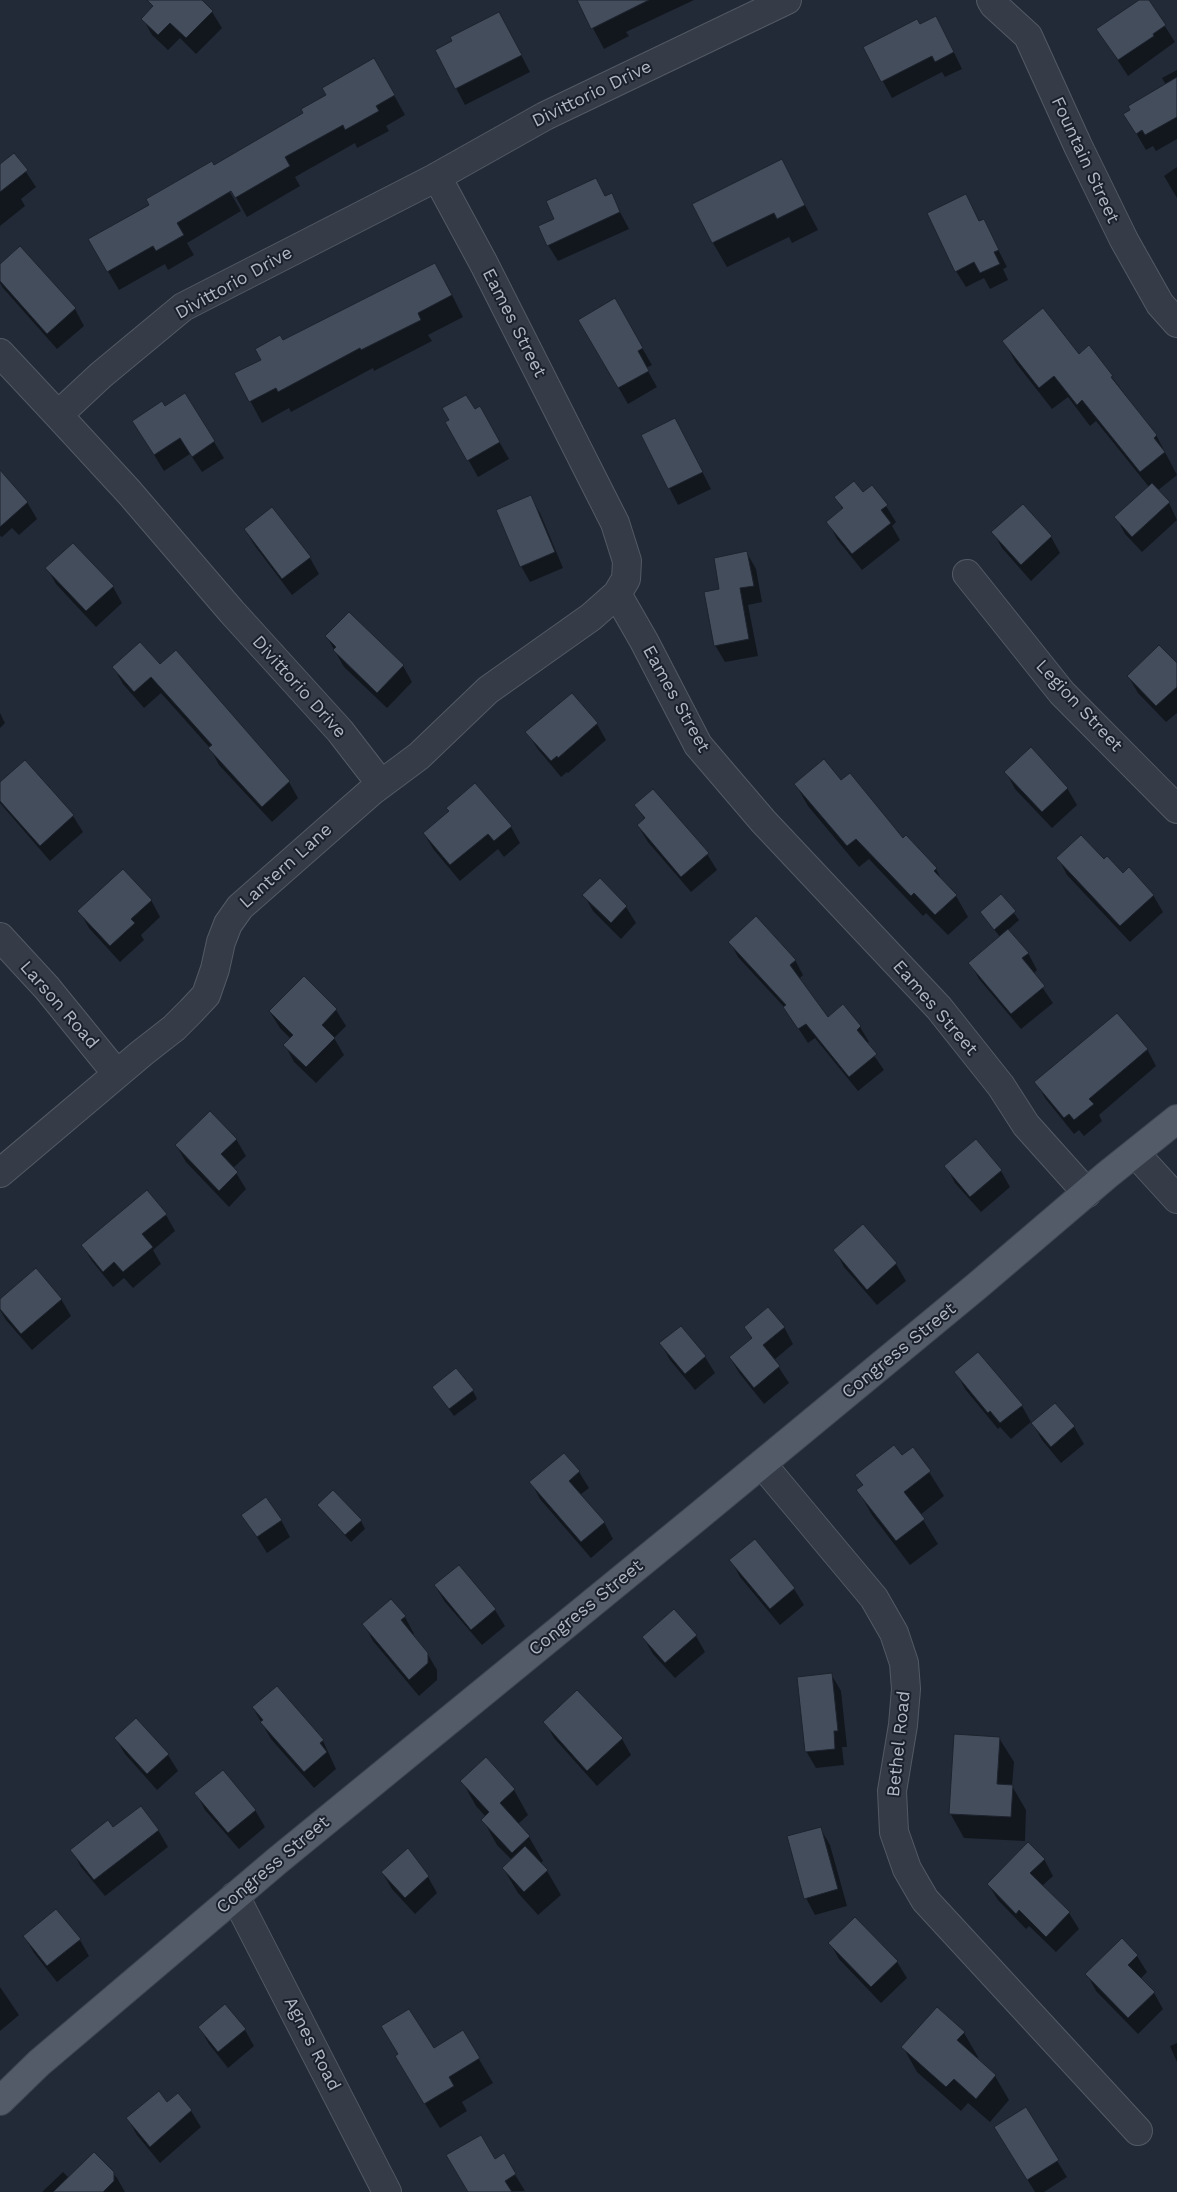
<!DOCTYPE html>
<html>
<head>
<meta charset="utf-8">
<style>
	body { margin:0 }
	canvas { display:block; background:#222a37 }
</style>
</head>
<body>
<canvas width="1177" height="2192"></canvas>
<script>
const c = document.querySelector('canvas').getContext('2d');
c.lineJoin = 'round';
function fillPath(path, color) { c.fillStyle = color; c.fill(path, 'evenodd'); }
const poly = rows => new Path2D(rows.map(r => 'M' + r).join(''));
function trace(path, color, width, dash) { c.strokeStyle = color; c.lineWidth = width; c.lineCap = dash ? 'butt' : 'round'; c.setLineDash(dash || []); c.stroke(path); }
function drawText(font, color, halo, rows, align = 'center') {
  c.font = font + ' "Work Sans",sans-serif'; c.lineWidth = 4; c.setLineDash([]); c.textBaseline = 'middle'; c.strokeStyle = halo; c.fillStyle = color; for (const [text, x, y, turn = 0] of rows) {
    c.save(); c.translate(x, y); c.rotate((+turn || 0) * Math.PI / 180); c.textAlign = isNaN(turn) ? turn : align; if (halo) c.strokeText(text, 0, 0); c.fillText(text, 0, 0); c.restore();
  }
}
fillPath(poly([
	[161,0,200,0,212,12,222,28,196,54,180,38,168,50,152,35,143,19],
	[578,0,694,0,626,32,629,36,604,49],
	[1141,0,1148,0,1175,42,1128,76,1098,30],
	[920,26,945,34,962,69,945,77,942,72,892,98,865,48],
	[508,30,530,72,465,105,456,88],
	[1177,70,1177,139,1156,151,1153,146,1146,150,1125,114,1166,85,1162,78],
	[385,79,405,115,386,126,389,131,357,148,355,143,295,177,300,186,247,217,229,185,227,187,241,211,187,243,194,255,168,270,165,264,119,290,89,239,214,167],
	[14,154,36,187,21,199,25,206,0,226,0,165],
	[782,161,818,230,792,243,789,237,727,267,713,243],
	[1177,167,1177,198,1164,176],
	[596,180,606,197,611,195,629,229,558,261,548,245],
	[966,196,980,222,983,220,1007,267,1003,269,1008,280,990,289,984,278,966,287,956,271],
	[0,266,75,309,84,326,57,349,3,288,0,283],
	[447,285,463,317,428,335,432,341,374,371,373,368,291,412,289,408,262,423,236,374,262,360,283,342],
	[614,300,652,365,646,368,657,387,628,404,580,321],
	[1004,341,1079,355,1089,347,1156,435,1177,475,1157,491,1169,503,1177,520,1142,552,1125,534,1116,517,1149,487,1096,421,1090,426,1068,397,1052,409,1016,363],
	[185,395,224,458,202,472,190,454,164,471,143,437,165,407],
	[480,408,509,459,478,477,447,422],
	[643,436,684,436,711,489,678,505],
	[0,472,27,502,37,519,19,535,12,528,2,537,0,536],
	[862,494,886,506,896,522,892,526,900,540,862,570,837,539,828,522,843,510,836,497],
	[530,497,540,513,563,568,530,582,521,566],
	[245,530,310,558,319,574,292,595,255,546],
	[993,532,1051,537,1060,553,1031,581,1002,548],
	[747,553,756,569,762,602,748,605,758,656,725,662,715,645,721,590],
	[47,568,113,587,122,603,96,627,56,584],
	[327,637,403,666,412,682,387,708,344,667],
	[1177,665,1177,713,1166,722,1138,693,1128,676],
	[160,666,289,782,298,798,272,822,219,765,210,748,161,693,144,708,123,684,114,668],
	[571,694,597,724,606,740,568,773,567,772,561,777,537,748,527,732],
	[0,713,5,723,0,728],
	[25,761,73,816,83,832,50,861,0,803,0,784],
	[1006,772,1067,788,1077,805,1052,828,1015,789],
	[841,782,936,869,944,884,956,896,968,917,948,935,926,913,923,916,869,859,859,867,808,806,796,785],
	[636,805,707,854,717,870,691,892,648,842,638,826,645,820],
	[450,812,511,827,520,843,504,857,498,849,460,881,434,850,424,834],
	[1058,858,1104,861,1153,895,1163,912,1130,942,1067,875],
	[600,880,626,907,636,923,621,939,593,911,584,895],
	[1001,896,1019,920,1008,930,1028,953,1037,970,1033,974,1053,1003,1021,1029,979,979,970,963,1000,937,981,912],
	[151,900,160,917,141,935,144,940,120,962,89,928,79,911],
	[730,942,795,960,803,975,799,979,828,1019,843,1006,860,1027,869,1042,866,1044,884,1070,858,1091,815,1038,808,1043,785,1008,738,957],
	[304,978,336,1010,346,1026,334,1038,344,1055,316,1083,294,1062,285,1045,291,1039,280,1028,270,1012],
	[1147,1049,1156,1066,1099,1115,1102,1121,1084,1136,1079,1130,1074,1134,1045,1098,1036,1082],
	[236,1139,246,1156,233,1168,246,1189,229,1207,186,1162,176,1145],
	[946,1166,1001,1171,1010,1187,981,1212,955,1183],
	[166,1215,175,1231,153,1250,161,1264,133,1288,124,1278,113,1287,92,1261,82,1245],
	[863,1226,896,1264,906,1281,877,1305,844,1267,835,1250],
	[61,1299,71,1316,32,1350,6,1320,0,1310,0,1300],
	[680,1327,705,1357,715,1373,695,1390,670,1360,661,1344],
	[784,1327,793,1344,774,1360,789,1383,764,1404,740,1374,730,1358,752,1339,746,1328],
	[956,1372,1022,1406,1031,1422,1011,1439,1000,1427,998,1429,965,1389],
	[433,1387,473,1391,477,1399,454,1416],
	[1055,1404,1074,1427,1084,1444,1061,1463,1042,1440,1033,1424],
	[564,1454,579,1472,589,1488,580,1495,604,1522,613,1539,591,1558,540,1499,531,1482],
	[902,1457,929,1472,944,1496,920,1515,938,1544,910,1565,872,1515,858,1490,863,1486,857,1475],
	[319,1505,361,1521,365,1529,351,1542,324,1513],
	[243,1515,281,1520,290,1537,267,1553],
	[755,1541,794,1589,804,1605,780,1625,740,1577,731,1560],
	[459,1566,495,1610,505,1626,482,1645,445,1602,435,1586],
	[391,1601,405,1617,414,1634,412,1635,427,1653,437,1670,437,1680,419,1696,373,1641,364,1624],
	[696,1636,705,1652,675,1678,653,1654,643,1637],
	[831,1674,841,1691,847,1747,842,1747,844,1765,816,1768,806,1751],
	[253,1708,323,1741,336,1769,314,1788,271,1739],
	[545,1722,622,1739,631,1755,597,1786,554,1738],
	[115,1738,168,1755,178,1771,157,1790,125,1754],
	[999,1738,1014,1762,1012,1786,1026,1810,1025,1841,964,1838,950,1813],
	[462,1781,514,1790,528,1815,518,1824,529,1837,543,1861,540,1864,547,1871,561,1895,538,1915,518,1893,503,1868,512,1860,497,1845,483,1820,486,1817,476,1806],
	[196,1793,255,1810,265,1827,239,1849,205,1810],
	[820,1828,830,1845,847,1906,815,1915,806,1898],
	[113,1829,158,1830,168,1847,105,1896,81,1867,72,1850],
	[1044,1859,1053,1876,1042,1886,1069,1913,1079,1929,1056,1952,1029,1926,1026,1929,998,1900,988,1884],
	[382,1872,428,1877,437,1893,415,1914,392,1889],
	[24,1936,80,1940,89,1956,57,1982,34,1953],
	[1122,1940,1137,1956,1147,1972,1140,1979,1154,1993,1163,2009,1138,2034,1096,1991,1087,1974],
	[830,1943,897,1962,907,1978,881,2003,839,1959],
	[0,1987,19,2015,0,2031],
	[200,2028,245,2030,254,2046,228,2068,209,2044],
	[463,2032,493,2083,462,2102,467,2111,440,2128,411,2081,433,2050],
	[964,2033,978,2057,976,2059,995,2076,1009,2100,990,2122,968,2103,961,2111,917,2072,903,2047],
	[1177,2043,1177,2062,1170,2046],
	[178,2095,191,2111,201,2127,160,2163,137,2135,128,2119,167,2104],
	[1025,2109,1067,2177,1044,2192,1035,2192,1005,2143],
	[94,2154,117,2178,125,2192,42,2192,63,2172,69,2178],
	[503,2155,525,2191,469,2192,494,2160]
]), '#0007');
const building = poly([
	[147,0,202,0,213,11,186,38,170,23,158,35,141,19,153,6,147,0],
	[577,0,649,0,591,29,577,0],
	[1139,0,1149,0,1166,25,1153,34,1154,36,1118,60,1096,29,1139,0],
	[499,12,522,55,455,89,435,50,452,41,450,37,499,12],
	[936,16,954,52,935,62,932,56,881,82,863,47,917,19,920,24,936,16],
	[374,58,395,95,376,106,379,111,345,130,343,125,285,157,290,166,235,198,231,191,177,223,184,235,156,251,153,246,107,272,88,239,149,205,146,199,212,161,214,165,303,113,301,109,326,95,322,88,374,58],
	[1177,77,1177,117,1145,135,1142,130,1136,134,1123,114,1130,110,1128,106,1177,77],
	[14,153,28,170,0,192,0,164,14,153],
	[782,159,805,205,777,219,774,213,712,243,692,204,782,159],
	[596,178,605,196,612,193,620,212,547,246,538,226,554,219,546,201,596,178],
	[966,194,979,221,984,219,999,250,994,252,1000,264,980,273,974,262,955,272,927,213,966,194],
	[20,246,76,308,47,334,0,281,0,264,20,246],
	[435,263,452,295,418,313,421,320,361,350,360,348,278,392,276,388,249,402,234,373,261,360,255,349,280,335,283,340,435,263],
	[615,298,643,348,638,351,649,371,618,388,578,320,615,298],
	[1043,308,1079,354,1089,345,1113,376,1111,377,1157,435,1154,438,1165,452,1140,472,1082,400,1077,405,1054,376,1039,388,1002,341,1043,308],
	[185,393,215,441,192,457,180,438,154,455,132,421,162,401,165,406,185,393],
	[466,395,475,409,480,406,500,442,467,461,445,422,449,420,442,408,466,395],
	[675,418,703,472,668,489,641,435,675,418],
	[0,470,28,502,0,527,0,470],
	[854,481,863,492,872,485,888,505,881,510,891,523,852,554,826,522,843,508,834,497,854,481],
	[1152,483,1170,502,1132,537,1114,517,1152,483],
	[531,495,555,552,520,567,496,510,531,495],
	[1023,504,1052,536,1021,565,991,532,1023,504],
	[272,507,311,557,282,579,244,529,272,507],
	[73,543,114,586,86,611,45,568,73,543],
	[747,551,754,586,740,588,749,639,714,646,704,592,719,589,714,558,747,551],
	[349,612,404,665,377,693,333,650,336,647,325,636,349,612],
	[140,642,160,664,176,650,290,781,262,807,208,748,212,745,151,677,134,692,112,667,140,642],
	[1159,645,1177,663,1177,687,1156,706,1127,676,1159,645],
	[572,693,598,723,558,758,557,756,551,761,525,732,572,693],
	[1031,747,1068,788,1042,812,1004,772,1031,747],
	[824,759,841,780,850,773,903,838,906,835,937,868,934,871,957,895,935,915,914,893,911,896,856,839,847,846,794,784,824,759],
	[25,760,74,815,40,846,0,801,0,782,25,760],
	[475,783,512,826,494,841,488,834,450,865,423,833,449,811,446,808,475,783],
	[653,789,709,853,681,877,637,825,645,818,634,805,653,789],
	[1081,835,1104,859,1107,856,1123,873,1129,867,1154,895,1120,926,1056,858,1081,835],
	[123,869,152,900,131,919,135,923,110,946,77,911,123,869],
	[600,878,627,906,611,923,582,895,600,878],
	[1001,894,1016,911,994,930,980,912,1001,894],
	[756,916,796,960,790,965,828,1017,843,1004,861,1026,857,1030,877,1054,849,1077,806,1024,798,1029,783,1007,786,1005,728,942,756,916],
	[1008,929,1029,953,1022,958,1045,986,1011,1014,968,963,1008,929],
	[304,976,337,1009,322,1025,335,1038,306,1067,283,1045,293,1035,269,1011,304,976],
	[1117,1013,1148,1049,1089,1099,1094,1104,1074,1120,1069,1114,1064,1118,1034,1082,1117,1013],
	[210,1111,237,1139,221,1154,238,1172,219,1191,175,1145,210,1111],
	[976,1139,1002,1170,970,1197,944,1166,976,1139],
	[147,1190,167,1214,142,1234,153,1247,123,1272,114,1262,103,1272,81,1245,147,1190],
	[863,1224,897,1263,867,1290,833,1250,863,1224],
	[36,1268,62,1299,21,1334,0,1309,0,1299,36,1268],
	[768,1307,785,1327,763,1345,780,1366,754,1388,729,1357,752,1338,744,1327,768,1307],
	[681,1326,706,1356,685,1374,659,1343,681,1326],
	[978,1352,1023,1405,1000,1423,990,1411,988,1413,954,1372,978,1352],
	[456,1368,474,1390,449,1409,432,1387,456,1368],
	[1055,1403,1075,1426,1051,1447,1031,1423,1055,1403],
	[894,1445,902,1455,913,1447,931,1471,904,1492,925,1519,896,1541,856,1490,863,1485,855,1475,894,1445],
	[564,1453,580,1471,569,1481,605,1522,581,1542,529,1482,564,1453],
	[333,1490,362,1520,345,1535,317,1505,333,1490],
	[266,1497,282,1520,257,1537,241,1515,266,1497],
	[755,1539,795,1588,770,1609,729,1560,755,1539],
	[459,1565,496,1609,471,1630,434,1585,459,1565],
	[391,1599,406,1616,401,1620,428,1653,428,1663,409,1680,362,1624,391,1599],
	[674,1609,697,1635,665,1663,642,1637,674,1609],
	[832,1673,838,1731,834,1731,835,1749,805,1752,797,1677,832,1673],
	[277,1686,324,1740,320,1743,327,1752,304,1772,260,1722,263,1720,252,1707,277,1686],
	[577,1690,623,1738,587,1771,543,1722,577,1690],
	[136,1718,169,1754,147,1774,114,1738,136,1718],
	[954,1734,1000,1737,997,1784,1013,1785,1011,1817,949,1814,954,1734],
	[486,1757,515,1789,500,1803,530,1836,512,1853,481,1820,489,1812,460,1781,486,1757],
	[223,1770,256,1810,228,1833,194,1793,223,1770],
	[141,1806,159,1830,94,1880,70,1850,108,1820,113,1827,141,1806],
	[821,1827,838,1889,804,1899,787,1836,821,1827],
	[1028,1842,1045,1859,1030,1873,1070,1912,1046,1937,1019,1910,1016,1914,987,1884,1028,1842],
	[525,1846,548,1870,524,1892,502,1868,525,1846],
	[408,1848,429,1876,405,1898,381,1872,408,1848],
	[56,1909,81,1939,47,1966,23,1936,56,1909],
	[855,1917,898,1961,871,1987,828,1943,855,1917],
	[1122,1938,1138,1955,1128,1965,1155,1992,1128,2018,1085,1974,1122,1938],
	[225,2004,246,2029,218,2052,198,2027,225,2004],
	[937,2007,965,2032,957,2040,996,2075,976,2099,954,2079,946,2087,901,2047,937,2007],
	[409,2009,434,2048,463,2030,480,2058,449,2077,454,2086,424,2104,395,2056,398,2054,381,2026,409,2009],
	[159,2091,167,2102,178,2093,192,2110,150,2147,126,2118,159,2091],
	[1026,2107,1059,2160,1027,2180,994,2127,1026,2107],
	[481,2135,495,2159,504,2153,516,2174,505,2181,512,2192,468,2192,446,2155,481,2135],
	[94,2152,114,2172,114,2181,103,2192,53,2192,94,2152]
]);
fillPath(building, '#434d5c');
trace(building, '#1d232e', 1);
const minor = poly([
	[991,0,994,5,1028,36,1078,146,1124,240,1160,304,1177,323],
	[437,177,484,264,615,523,627,561,626,579,617,594,644,641,698,745,763,821,939,1008,1001,1086,1026,1125,1087,1193],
	[0,353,58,415],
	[967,574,1062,693,1177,809],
	[381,784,340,731,232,612,129,492,58,415,101,375,183,307,433,179,545,116,787,0],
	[0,937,47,988,117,1074],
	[1135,1153,1177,1199],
	[0,1173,142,1053,174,1028,191,1011,206,995,215,969,221,942,228,924,240,907,372,791,419,756,488,690,591,617,617,594],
	[762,1464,874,1598,894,1633,904,1663,906,1689,903,1725,892,1791,894,1832,907,1869,925,1900,1138,2131],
	[235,1896,387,2192]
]);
const major = poly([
	[0,2101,39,2063,277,1861,695,1519,977,1286,1107,1175,1177,1119]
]);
trace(minor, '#535a65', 30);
trace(major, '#3f4551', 30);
trace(minor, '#353c48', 28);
trace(major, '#535b68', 28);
drawText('18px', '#b0b7c4', '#1b212c', [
	["Divittorio Drive",592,94,-26],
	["Fountain Street",1085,160,65],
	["Divittorio Drive",234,283,-29],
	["Eames Street",514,323,63],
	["Divittorio Drive",299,687,48],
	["Eames Street",676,699,61],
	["Legion Street",1079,706,47],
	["Lantern Lane",286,866,-42],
	["Larson Road",59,1005,49],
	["Eames Street",935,1008,49],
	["Congress Street",899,1351,-39],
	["Congress Street",586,1608,-39],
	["Bethel Road",899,1744,-84],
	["Congress Street",273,1865,-40],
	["Agnes Road",312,2044,63]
]);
</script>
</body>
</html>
